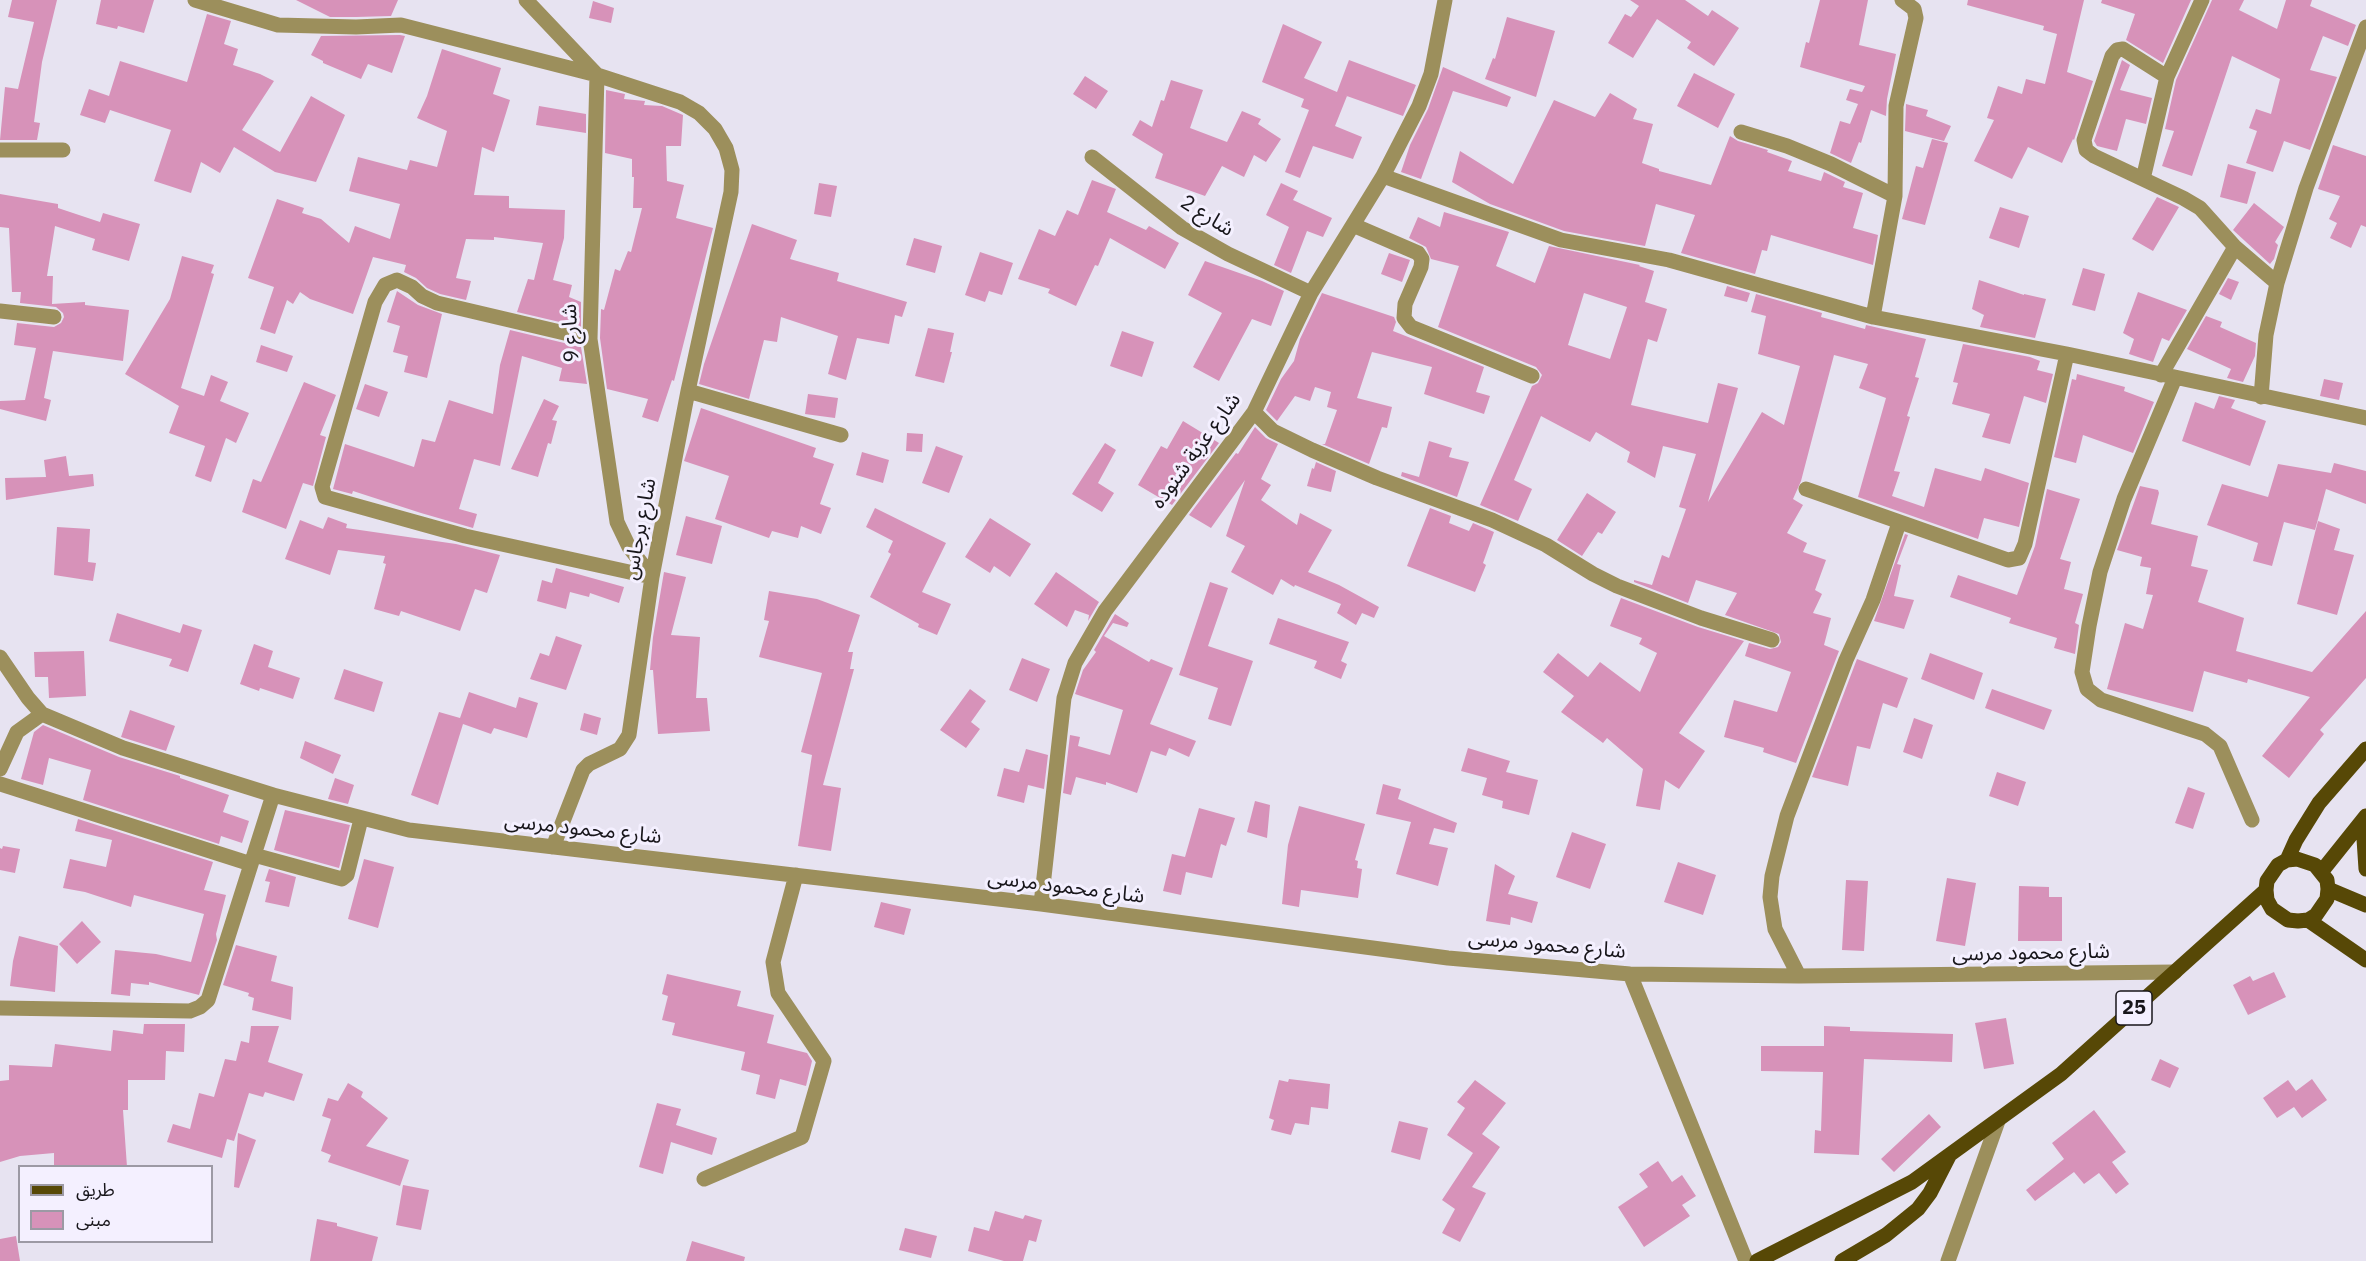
<!DOCTYPE html>
<html>
<head>
<meta charset="utf-8">
<style>
	body { margin:0 }
	#map { position:relative; width:2366px; height:1261px; overflow:hidden; background:#e7e3f1; font-family:"IBM Plex Sans","Noto Sans Arabic",sans-serif }
	canvas { display:block }
	.legend { position:absolute; left:18px; top:1165px; width:195px; height:78px; box-sizing:border-box; background:#f4f0ff; border:2px solid #9c99a4; margin:0; padding:8px 10px; list-style:none; font-size:18px; color:#18161b }
	.legend li { display:flex; align-items:center; gap:12px; height:30px }
	.legend b { width:30px; border:2px solid #9c99a4 }
</style>
</head>
<body>
<div id="map">
<canvas width="2366" height="1261"></canvas>
<ul class="legend">
<li><b style="height:8px;background:#574806"></b>طريق</li>
<li><b style="height:16px;background:#d792b9"></b>مبنى</li>
</ul>
</div>
<script>
const c = document.querySelector('canvas').getContext('2d');
c.lineJoin = 'round';
function fillPath(path, color) { c.fillStyle = color; c.fill(path, 'evenodd'); }
const poly = rows => new Path2D(rows.map(r => 'M' + r).join(''));
function trace(path, color, width, dash) { c.strokeStyle = color; c.lineWidth = width; c.lineCap = dash ? 'butt' : 'round'; c.setLineDash(dash || []); c.stroke(path); }
function drawText(font, color, halo, rows, align = 'center') {
  c.font = font + ' "IBM Plex Sans","Noto Sans Arabic",sans-serif'; c.lineWidth = 6; c.setLineDash([]); c.textBaseline = 'middle'; c.strokeStyle = halo; c.fillStyle = color; for (const [text, x, y, turn = 0] of rows) {
    c.save(); c.translate(x, y); c.rotate((+turn || 0) * Math.PI / 180); c.textAlign = isNaN(turn) ? turn : align; if (halo) c.strokeText(text, 0, 0); c.fillText(text, 0, 0); c.restore();
  }
}
fillPath(poly([
	[12,0,57,0,42,62,34,122,40,123,37,140,0,140,5,87,18,89,34,22,8,17],
	[101,0,154,0,144,33,118,26,117,29,96,24],
	[296,0,398,0,391,16,356,17,330,17],
	[1630,0,1685,0,1708,16,1712,10,1739,28,1714,66,1687,48,1691,42,1657,19,1633,58,1608,43,1625,14,1631,17,1639,6],
	[1820,0,1868,0,1859,45,1896,54,1887,99,1886,116,1871,110,1861,143,1859,142,1851,163,1830,153,1840,121,1850,124,1858,104,1846,100,1850,89,1862,92,1865,86,1800,67,1806,42,1809,43],
	[1968,0,2084,0,2067,72,2093,81,2074,140,2073,139,2062,163,2028,147,2012,179,1974,161,1994,120,1987,118,1998,86,2022,94,2026,79,2045,84,2057,34,2043,30,2044,26,1967,5],
	[2102,0,2191,0,2163,63,2126,40,2135,14,2101,3],
	[2212,0,2244,0,2239,10,2277,29,2286,0,2312,0,2310,6,2356,25,2348,46,2323,36,2310,70,2337,77,2310,150,2284,141,2273,172,2246,163,2257,131,2249,128,2256,109,2271,114,2280,79,2232,56,2192,176,2162,166,2174,131,2165,129,2176,80],
	[593,1,614,8,611,23,589,18],
	[207,14,231,21,224,44,238,49,233,65,260,74,274,81,242,130,280,152,311,96,345,115,316,182,275,172,234,147,220,173,201,162,191,193,154,181,171,130,110,110,105,123,80,115,89,89,109,96,120,61,187,82],
	[1507,17,1555,31,1536,97,1485,79,1493,58,1495,59],
	[1283,24,1322,42,1304,78,1337,92,1349,60,1416,85,1403,116,1344,95,1347,96,1335,126,1362,137,1353,159,1313,146,1300,178,1285,172,1309,110,1301,107,1304,99,1262,82],
	[400,35,405,36,392,73,368,64,361,79,323,63,323,61,311,55,321,36],
	[442,49,501,68,493,94,510,100,494,152,482,147,474,195,509,196,509,208,565,210,564,238,553,280,572,285,569,297,581,302,581,327,517,312,528,279,534,280,543,243,494,237,494,240,466,239,456,278,471,281,466,300,440,294,427,288,416,278,404,272,406,265,373,257,353,314,310,299,300,292,293,304,287,300,275,334,260,329,274,287,248,278,277,199,304,208,302,213,321,219,349,243,355,226,390,239,400,204,349,191,358,157,407,170,410,160,437,167,447,131,417,118,427,96],
	[2122,60,2130,65,2120,90,2152,98,2146,124,2126,119,2117,151,2097,146,2094,141],
	[1443,67,1511,97,1507,107,1453,91,1421,179,1401,172,1410,145,1428,109],
	[1694,73,1735,94,1718,128,1677,106],
	[1085,76,1108,91,1096,109,1073,94],
	[1171,80,1203,90,1190,128,1227,142,1242,111,1261,119,1258,124,1281,139,1266,162,1254,155,1244,177,1222,166,1205,196,1155,178,1163,154,1132,135,1140,120,1152,127,1161,100,1164,101],
	[606,90,625,94,624,99,645,101,644,105,662,106,683,115,681,146,666,146,667,181,684,185,676,218,713,228,674,381,672,380,658,422,642,417,648,399,607,389,600,338,601,309,604,310,615,269,620,271,628,251,631,252,642,208,633,208,634,177,632,177,632,159,605,153],
	[1610,93,1637,109,1633,119,1653,124,1642,163,1659,169,1659,171,1711,185,1730,136,1738,141,1768,150,1767,152,1792,161,1788,171,1821,181,1824,172,1845,182,1843,187,1863,193,1853,228,1878,235,1873,265,1771,235,1767,251,1762,250,1755,274,1681,253,1695,215,1656,204,1645,246,1564,231,1490,204,1452,182,1460,151,1513,184,1554,100,1595,117],
	[1906,104,1928,110,1926,116,1951,126,1944,141,1905,131],
	[539,106,586,114,586,133,536,125],
	[1932,139,1948,143,1925,225,1902,219,1916,166,1923,168],
	[2333,145,2366,156,2366,227,2361,225,2351,248,2330,238,2337,223,2329,219,2340,196,2318,189],
	[2228,164,2256,172,2247,204,2220,197],
	[1092,180,1116,189,1107,212,1146,230,1149,226,1179,243,1165,269,1110,238,1098,266,1095,265,1076,306,1048,293,1050,289,1018,279,1039,229,1055,236,1067,210,1078,215],
	[819,183,837,186,831,217,814,214],
	[1281,183,1298,191,1293,200,1332,218,1323,237,1307,231,1291,273,1274,265,1289,227,1266,215],
	[0,194,58,204,58,208,100,222,103,213,140,224,129,261,92,250,95,239,55,226,47,276,53,276,52,304,85,302,85,305,129,310,123,361,53,351,44,398,51,400,46,421,0,409,0,401,25,400,36,348,14,345,17,323,54,327,61,323,64,317,63,313,56,307,20,303,21,292,12,292,9,228,0,227],
	[2157,197,2179,207,2153,251,2132,239],
	[2254,203,2284,227,2275,242,2278,245,2274,259,2270,264,2233,230],
	[2000,207,2029,216,2019,248,1989,238],
	[1444,212,1509,232,1496,266,1535,283,1549,246,1640,265,1639,266,1654,271,1645,302,1667,309,1657,342,1648,339,1631,405,1708,423,1718,383,1738,388,1708,502,1762,412,1784,425,1800,366,1758,354,1766,316,1751,312,1756,294,1822,313,1821,317,1865,329,1866,325,1926,339,1915,377,1919,378,1907,416,1910,417,1894,471,1900,472,1892,496,1924,507,1935,468,1981,481,1985,468,2029,483,2019,527,1984,518,1978,539,1858,497,1886,398,1859,388,1868,364,1834,355,1801,481,1793,499,1803,505,1787,533,1807,543,1803,552,1826,560,1815,590,1822,594,1813,613,1831,618,1824,645,1839,651,1796,763,1763,752,1764,748,1724,737,1734,700,1777,712,1791,672,1745,656,1749,643,1770,649,1778,647,1781,642,1779,634,1725,615,1737,593,1696,580,1688,603,1634,582,1634,580,1652,585,1662,555,1669,558,1686,509,1679,507,1696,454,1663,446,1655,478,1627,462,1630,452,1596,432,1590,442,1541,416,1514,480,1532,489,1518,521,1480,505,1532,386,1538,383,1542,375,1536,367,1438,327,1459,266,1431,259,1426,247,1409,238,1418,217,1440,227],
	[1584,293,1627,307,1610,359,1568,345],
	[752,224,797,240,790,259,839,273,837,281,907,302,902,317,895,315,889,344,857,338,846,380,828,374,838,336,781,317,777,342,764,340,749,399,699,384,704,364],
	[914,238,942,246,935,273,906,265],
	[980,252,1013,263,1002,295,989,291,985,302,965,295],
	[1389,253,1410,260,1402,282,1381,274],
	[182,256,214,265,211,273,214,274,181,388,204,396,211,375,228,382,220,401,249,413,236,443,226,438,211,482,195,476,205,446,169,433,179,406,125,374,170,299],
	[1205,261,1262,281,1284,291,1271,326,1252,319,1219,381,1193,367,1222,313,1188,295],
	[2083,268,2105,274,2095,311,2072,305],
	[2228,278,2239,282,2231,300,2219,294],
	[1979,280,2024,295,2024,294,2046,299,2035,338,1980,327,1984,315,1972,309],
	[1727,286,1750,293,1747,302,1724,296],
	[397,291,418,305,442,314,427,378,404,372,408,356,393,352,400,326,387,322],
	[2138,292,2187,310,2169,341,2162,338,2153,362,2129,354,2134,339,2123,333],
	[1322,293,1394,317,1396,322,1393,331,1484,367,1476,392,1490,396,1484,414,1424,394,1432,367,1372,352,1357,398,1392,407,1387,428,1382,427,1369,464,1322,444,1325,444,1337,410,1327,407,1331,392,1315,387,1310,401,1295,396,1277,421,1266,410,1281,379,1294,361,1300,339],
	[2206,316,2222,322,2220,327,2256,343,2255,356,2243,382,2227,378,2231,369,2187,349],
	[928,328,954,333,950,352,952,352,944,383,915,376],
	[510,330,581,347,587,384,559,381,562,368,522,356,500,466,474,459,459,509,477,514,473,528,421,513,353,491,352,494,333,489,345,444,414,467,422,439,435,442,449,400,493,414,500,365],
	[1122,331,1154,342,1142,377,1110,366],
	[1963,344,2030,357,2040,361,2037,370,2053,374,2046,403,2024,396,2010,444,1982,437,1990,414,1952,404,1958,383,1953,382],
	[261,345,293,356,287,372,256,362],
	[2077,374,2125,387,2124,391,2154,402,2133,453,2083,435,2076,463,2054,457,2072,379,2076,380],
	[2324,379,2343,383,2339,400,2320,396],
	[304,382,336,395,320,435,326,437,313,486,303,483,286,529,242,512,253,479,261,482],
	[365,384,388,392,379,417,356,409],
	[808,394,838,398,835,418,805,414],
	[2219,396,2235,400,2231,408,2266,421,2250,466,2182,441,2195,402,2214,409],
	[544,399,559,406,552,420,557,421,551,444,548,443,538,477,511,469],
	[701,408,816,448,813,457,834,464,820,504,831,508,821,534,801,526,798,538,772,531,769,538,715,519,729,476,684,461],
	[1183,421,1219,443,1172,505,1138,485,1161,446,1167,449],
	[1255,427,1266,438,1278,444,1261,479,1271,485,1261,500,1297,525,1300,513,1332,530,1308,572,1339,585,1379,607,1374,618,1362,613,1356,625,1337,613,1341,604,1295,585,1294,587,1281,579,1273,595,1231,572,1245,546,1226,536,1245,480,1211,528,1189,515,1236,453,1238,454],
	[907,433,923,434,922,452,906,451],
	[1429,441,1452,448,1449,457,1469,462,1457,497,1401,476,1402,472,1419,477],
	[1105,443,1116,450,1098,483,1114,493,1102,512,1072,494],
	[936,446,963,456,949,493,922,483],
	[862,452,889,460,883,483,856,475],
	[66,456,69,476,93,474,94,486,6,500,5,478,46,477,44,460],
	[1316,462,1336,471,1331,492,1307,486,1312,468,1314,469],
	[2334,463,2366,471,2366,504,2326,489,2315,530,2284,522,2272,566,2253,561,2258,543,2207,525,2222,484,2268,497,2278,464,2331,473],
	[2140,486,2158,490,2159,493,2151,524,2198,536,2191,566,2208,570,2198,602,2244,618,2236,651,2312,672,2366,611,2366,678,2320,730,2324,734,2289,778,2262,756,2310,697,2248,679,2247,683,2204,671,2193,712,2107,689,2125,623,2143,629,2153,595,2146,594,2151,568,2140,566,2142,557,2117,550],
	[2047,489,2080,499,2060,559,2071,562,2064,589,2083,594,2075,623,2079,625,2075,654,2054,648,2057,638,2009,623,2011,618,1950,597,1958,575,2017,595,2035,546],
	[1587,493,1616,512,1602,534,1598,532,1582,556,1557,540],
	[875,508,946,543,922,592,951,604,937,635,918,627,919,624,870,597,891,554,888,552,893,541,866,527],
	[1430,508,1451,516,1449,523,1469,531,1473,523,1494,532,1483,563,1486,565,1475,592,1407,566],
	[686,516,722,526,712,564,676,555],
	[328,517,347,524,346,528,456,544,500,555,487,593,475,589,460,631,401,611,399,616,374,609,386,564,383,563,385,556,338,550,330,575,285,559,300,520,323,529],
	[990,518,1031,544,1010,577,994,566,990,573,965,557],
	[2318,521,2340,529,2334,550,2354,555,2337,615,2297,604],
	[57,527,90,529,88,562,96,563,93,581,54,575],
	[1905,534,1908,535,1897,564,1901,565,1894,596,1914,600,1904,629,1874,621],
	[556,568,624,587,619,603,590,593,589,597,570,592,566,609,537,601,542,580,552,583],
	[664,572,686,577,671,635,700,637,696,698,707,698,710,731,658,734,653,670,650,670,653,637],
	[1056,572,1099,602,1088,621,1089,615,1075,610,1067,627,1034,604],
	[1210,582,1228,588,1208,646,1253,661,1231,726,1208,719,1218,688,1179,675],
	[769,591,817,599,860,615,848,652,853,652,850,669,854,669,823,785,841,788,831,851,798,846,812,755,801,752,822,673,759,657,769,621,764,620],
	[1621,598,1698,627,1744,641,1679,733,1705,751,1679,789,1665,780,1660,810,1636,806,1643,769,1607,738,1603,743,1561,712,1574,696,1543,672,1558,653,1588,677,1600,662,1640,692,1657,653,1639,644,1642,638,1610,626],
	[117,613,180,633,183,624,202,630,188,672,169,666,172,659,109,641],
	[1115,614,1129,623,1127,627,1113,623,1104,636,1149,662,1151,659,1173,668,1150,724,1196,741,1189,757,1169,748,1166,756,1151,751,1137,793,1106,782,1106,785,1076,777,1071,795,1063,793,1070,735,1080,737,1078,746,1110,755,1123,710,1075,694,1083,670,1096,652,1094,650],
	[1278,618,1349,642,1341,661,1347,664,1341,679,1314,668,1317,661,1269,644],
	[556,636,582,645,566,690,530,679,540,653,549,656],
	[254,644,273,651,268,667,300,678,293,699,260,688,259,691,240,684],
	[84,651,86,696,49,698,48,677,35,677,34,652],
	[1930,653,1983,673,1974,700,1921,679],
	[1022,658,1050,669,1037,702,1009,690],
	[1857,659,1908,678,1897,708,1883,703,1870,749,1857,746,1848,786,1812,777],
	[344,669,383,682,374,712,334,699],
	[970,689,986,701,971,722,980,729,966,748,940,730],
	[1992,689,2052,710,2044,730,1985,708],
	[469,692,516,708,519,697,538,703,527,738,494,728,491,734,463,724,438,805,411,795,439,712,460,718],
	[130,710,175,726,166,751,121,737],
	[584,713,601,718,597,735,580,730],
	[1914,718,1933,725,1922,759,1903,752],
	[43,725,119,757,180,776,180,778,229,795,223,812,249,821,242,843,221,836,219,844,83,800,91,770,49,758,43,785,21,779,34,732],
	[305,741,341,755,333,774,300,758],
	[1468,748,1510,761,1506,772,1538,780,1529,815,1502,808,1503,801,1482,795,1487,778,1461,771],
	[1026,749,1048,755,1044,789,1028,785,1024,803,997,796,1004,768,1019,772],
	[1997,772,2026,782,2018,806,1989,796],
	[335,778,354,785,348,804,328,799],
	[1383,784,1401,789,1398,799,1457,823,1454,833,1434,828,1429,844,1448,848,1438,886,1396,874,1411,822,1376,814],
	[2188,787,2205,793,2193,829,2175,823],
	[1255,801,1270,805,1267,838,1247,832],
	[1299,806,1365,824,1355,860,1358,861,1357,868,1362,869,1358,898,1301,890,1299,907,1282,904,1288,845],
	[1199,808,1235,818,1226,846,1221,844,1212,878,1186,872,1181,895,1163,891,1172,854,1185,857],
	[285,810,350,825,339,868,274,850],
	[78,819,213,862,204,890,226,895,216,934,217,940,199,995,149,982,149,985,131,983,130,996,111,994,115,950,156,954,191,962,204,914,134,895,131,907,85,892,63,888,70,859,106,867,112,840,75,831],
	[1572,832,1606,844,1590,889,1556,877],
	[3,846,20,849,15,873,0,870,0,848,2,849],
	[364,859,394,867,378,928,348,919],
	[1678,862,1716,875,1703,915,1664,902],
	[1495,864,1515,876,1508,894,1538,902,1532,923,1511,917,1510,925,1486,921],
	[269,869,296,877,289,907,265,902,270,882,265,881],
	[1947,878,1976,883,1965,946,1936,941],
	[1846,880,1868,881,1864,951,1842,950],
	[2019,886,2049,887,2049,897,2062,897,2062,941,2018,941],
	[881,902,911,909,904,935,874,927],
	[82,921,101,942,77,964,59,944],
	[19,936,58,946,55,992,10,986,13,961],
	[236,945,277,956,271,981,293,987,291,1020,252,1010,254,998,248,996,249,993,223,985],
	[2274,972,2286,997,2248,1015,2233,985,2250,976,2253,981],
	[667,974,741,991,737,1006,774,1015,767,1043,807,1053,812,1061,806,1086,780,1079,775,1099,756,1094,760,1075,741,1070,745,1052,672,1035,675,1023,662,1020,668,996,662,994],
	[2006,1018,2014,1064,1984,1069,1975,1023],
	[144,1024,185,1024,184,1052,166,1051,165,1080,128,1080,128,1110,123,1110,127,1167,54,1167,54,1153,20,1156,0,1162,0,1081,9,1080,9,1065,52,1067,55,1044,111,1051,113,1030,143,1034],
	[251,1026,279,1026,268,1062,303,1074,294,1101,265,1092,263,1097,249,1093,234,1141,227,1139,222,1158,167,1142,173,1124,190,1129,199,1093,214,1097,225,1059,236,1061,241,1041,249,1043],
	[1824,1026,1850,1027,1850,1031,1953,1034,1952,1062,1864,1059,1859,1155,1814,1153,1815,1130,1821,1131,1823,1072,1761,1071,1761,1046,1824,1046],
	[2160,1059,2179,1068,2170,1088,2151,1080],
	[1289,1079,1330,1084,1328,1109,1311,1107,1309,1125,1295,1123,1291,1135,1271,1130,1274,1120,1269,1118,1279,1080,1288,1082],
	[2312,1079,2327,1100,2302,1118,2294,1107,2277,1118,2263,1098,2288,1080,2296,1091],
	[1475,1080,1506,1103,1482,1134,1500,1147,1472,1187,1486,1193,1460,1242,1442,1233,1455,1209,1442,1200,1473,1153,1447,1135,1465,1108,1457,1102],
	[348,1083,363,1092,361,1097,388,1118,366,1146,409,1160,400,1186,328,1162,331,1155,321,1151,331,1119,322,1116,328,1098,338,1101],
	[657,1103,681,1109,676,1125,717,1138,712,1155,671,1142,663,1174,639,1167],
	[2094,1110,2126,1152,2112,1162,2129,1184,2116,1194,2099,1173,2084,1184,2074,1172,2035,1201,2026,1190,2064,1159,2052,1143],
	[1929,1114,1941,1127,1894,1172,1881,1159],
	[1399,1121,1428,1128,1420,1160,1391,1152],
	[238,1133,256,1140,239,1188,234,1187],
	[1658,1161,1672,1182,1682,1175,1696,1196,1682,1205,1690,1216,1644,1247,1618,1207,1648,1187,1639,1174],
	[403,1185,429,1190,421,1230,396,1225],
	[995,1211,1023,1219,1025,1215,1042,1220,1036,1242,1029,1240,1023,1261,1004,1261,968,1251,974,1227,989,1231],
	[317,1219,337,1223,337,1226,378,1237,372,1261,310,1261],
	[905,1228,937,1236,931,1258,899,1250],
	[16,1236,20,1261,0,1261,0,1239],
	[692,1241,745,1257,744,1261,686,1261]
]), '#d792b9');
trace(poly([
	[195,0,278,25,356,27,401,25,597,75,680,102,699,113,715,129,726,148,732,170,731,192,688,391,652,577,629,735,620,749,589,764,583,770,553,847],
	[526,0,597,75,590,339,617,522,629,547,652,577],
	[2167,77,2123,49,2117,50,2112,56,2084,140,2086,150,2094,156,2183,198,2200,208,2235,247,2277,283],
	[1741,132,1787,146,1831,164,1895,196],
	[0,150,63,150],
	[1092,157,1182,228,1228,254,1311,293],
	[1383,176,1561,240,1669,260,1873,317,2067,354,2366,418],
	[2143,179,2167,77,2202,0],
	[1353,225,1418,253,1422,259,1421,267,1405,304,1404,318,1411,327,1532,376],
	[0,311,54,317],
	[1873,317,1895,196,1896,106,1916,18,1914,9,1902,0],
	[590,339,437,303,422,296,412,287,397,280,385,285,375,302,322,487,325,497,465,536,652,577],
	[2161,375,2235,247],
	[2175,378,2124,499,2100,572,2089,626,2082,672,2087,689,2101,700,2205,734,2220,746,2252,820],
	[688,391,841,435],
	[2261,397,2266,335,2277,283,2306,188,2366,27],
	[1254,412,1273,431,1312,450,1377,478,1492,520,1546,545,1593,574,1617,586,1701,618,1772,640],
	[1806,489,2008,560,2019,558,2025,544,2067,354],
	[0,657,28,698,42,714,123,748,273,795,409,830,1041,904,1448,958,1630,974,1799,976,2175,972],
	[0,769,17,732,42,714],
	[0,784,251,864],
	[254,855,342,879,347,875,361,819],
	[1041,904,1064,698,1075,663,1105,611,1254,412,1311,293,1383,176,1419,106,1431,74,1445,0],
	[1630,974,1746,1261],
	[1799,976,1775,929,1770,897,1772,876,1787,816,1846,660,1873,600,1899,523],
	[0,1008,190,1011,200,1007,208,1000,273,795],
	[704,1179,802,1137,824,1061,778,993,773,962,796,875],
	[1948,1261,1998,1121]
]), '#9c8f5c', 15);
trace(poly([
	[2366,826,2364,839,2366,869],
	[2287,860,2296,840,2319,803,2366,749],
	[2322,871,2366,816],
	[2328,889,2366,905],
	[2308,920,2366,960],
	[1757,1261,1912,1182,2061,1074,2266,890,2267,881,2278,865,2287,860,2297,859,2315,865,2327,880,2328,889,2327,899,2316,915,2308,920,2298,921,2288,920,2272,909,2267,900,2266,890],
	[1842,1261,1886,1235,1918,1209,1930,1193,1949,1156]
]), '#574806', 15);
for (const [x, y, w] of [
	[2134,1008,36]
]) { const box = new Path2D(); box.roundRect(x - w / 2, y - 17, w, 34, 4.5); c.fillStyle = '#f4f0ff'; c.fill(box); trace(box, '#18161b', 1.5); }
drawText('bold 20px', '#18161b', null, [
	["25",2134,1008]
]);
drawText('21px', '#18161b', '#f4f0ff', [
	["شارع 2",1207,216,32],
	["شارع 9",571,333,-93],
	["شارع عزبة شنوده",1196,451,-54],
	["شارع برجاس",640,529,-79],
	["شارع محمود مرسى",583,829,6],
	["شارع محمود مرسى",1066,887,7],
	["شارع محمود مرسى",1547,945,5],
	["شارع محمود مرسى",2031,953,-1]
]);
</script>
</body>
</html>
